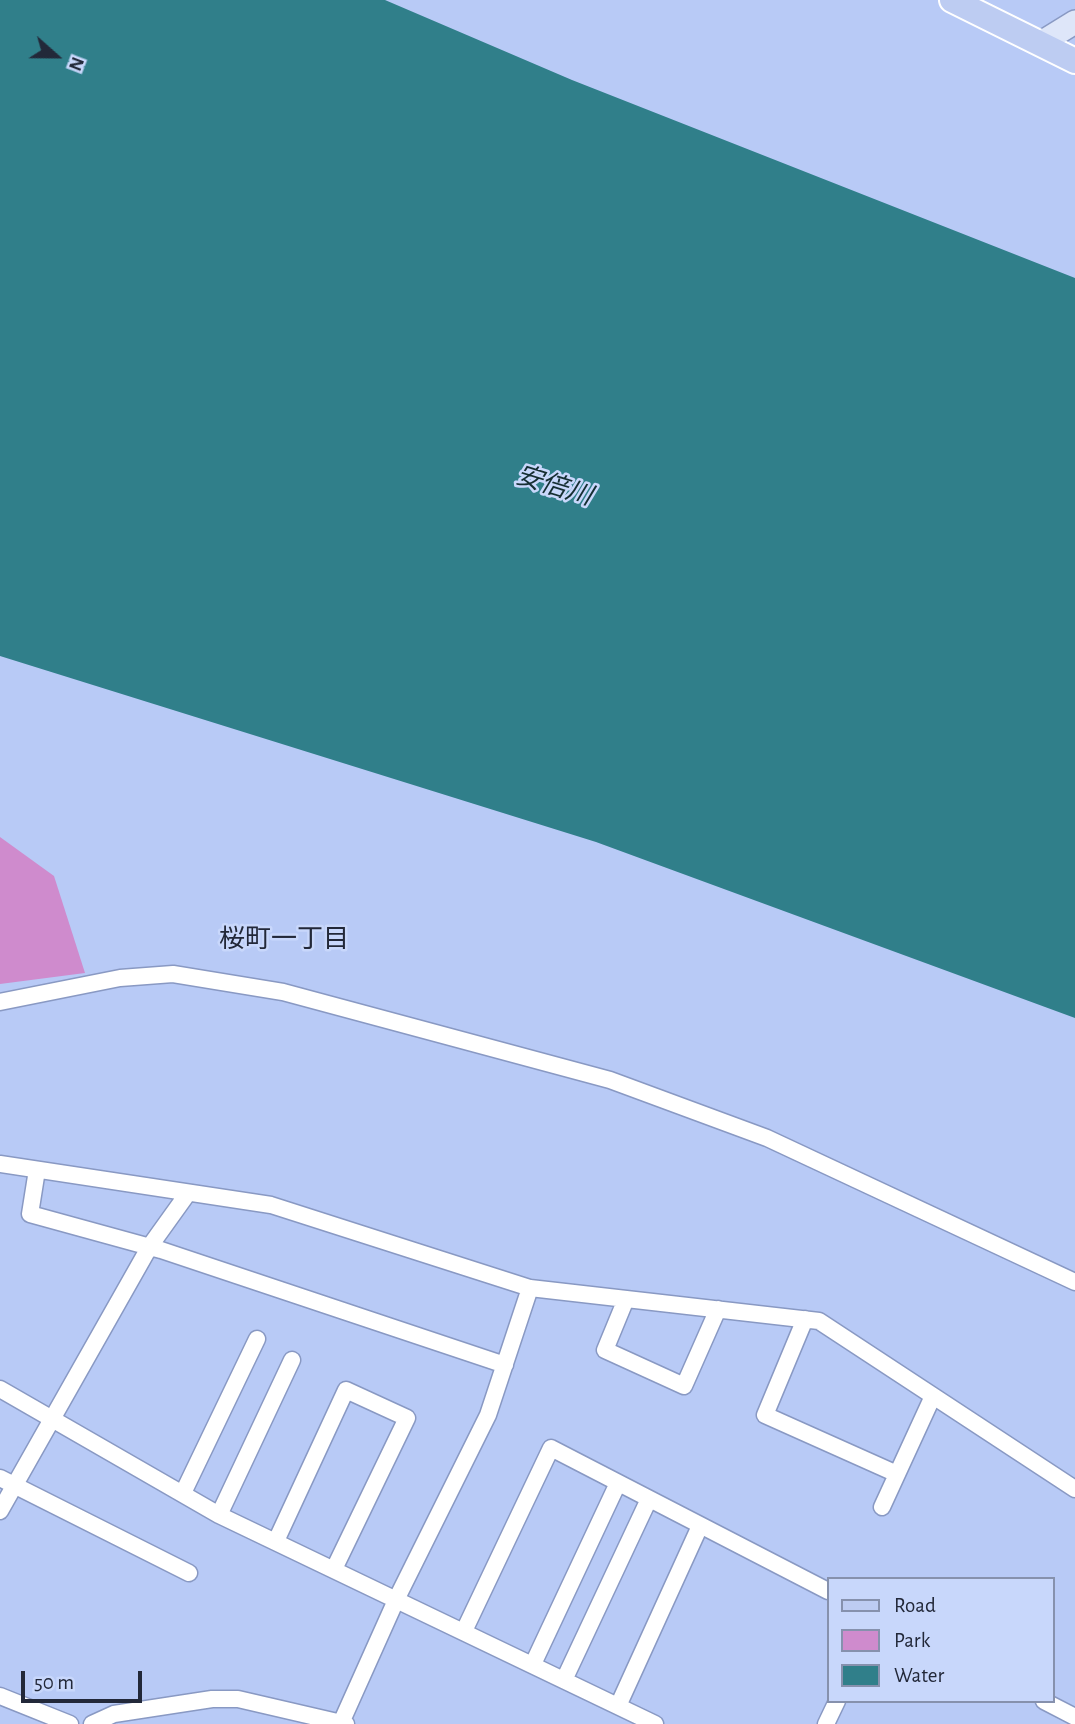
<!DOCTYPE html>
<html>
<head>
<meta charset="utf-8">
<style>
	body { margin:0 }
	#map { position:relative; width:1075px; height:1724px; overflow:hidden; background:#b8caf6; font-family:"Alegreya Sans",sans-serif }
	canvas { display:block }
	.legend { position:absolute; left:827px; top:1577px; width:228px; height:126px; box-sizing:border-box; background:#c8d7fb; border:2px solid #8691ad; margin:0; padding:9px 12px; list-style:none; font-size:21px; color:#222839 }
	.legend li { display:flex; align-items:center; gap:14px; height:35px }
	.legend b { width:35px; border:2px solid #8691ad }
	.north { position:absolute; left:21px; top:21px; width:70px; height:70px; -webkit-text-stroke:5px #c8d7fb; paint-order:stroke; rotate:111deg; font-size:19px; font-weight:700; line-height:28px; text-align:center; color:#222839 }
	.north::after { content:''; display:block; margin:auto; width:24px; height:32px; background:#222839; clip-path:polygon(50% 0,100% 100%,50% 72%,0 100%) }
	.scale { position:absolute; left:21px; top:1671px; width:121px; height:32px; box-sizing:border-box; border:4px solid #222839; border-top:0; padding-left:9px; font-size:21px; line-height:24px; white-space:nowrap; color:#222839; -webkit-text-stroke:5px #c8d7fb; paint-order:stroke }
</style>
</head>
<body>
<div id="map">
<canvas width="1075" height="1724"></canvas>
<ul class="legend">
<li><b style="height:9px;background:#bdccf2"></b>Road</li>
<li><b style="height:19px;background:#cf8bcd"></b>Park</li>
<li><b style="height:19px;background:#307f8a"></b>Water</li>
</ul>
<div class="north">N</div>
<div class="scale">50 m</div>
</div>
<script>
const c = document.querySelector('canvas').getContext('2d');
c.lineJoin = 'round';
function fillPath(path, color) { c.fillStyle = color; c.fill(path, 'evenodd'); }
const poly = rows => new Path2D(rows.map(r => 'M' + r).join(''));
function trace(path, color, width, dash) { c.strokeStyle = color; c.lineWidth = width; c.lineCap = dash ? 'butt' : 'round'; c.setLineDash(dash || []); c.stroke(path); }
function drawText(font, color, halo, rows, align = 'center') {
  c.font = font + ' "Alegreya Sans","Noto Sans JP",sans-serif'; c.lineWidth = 5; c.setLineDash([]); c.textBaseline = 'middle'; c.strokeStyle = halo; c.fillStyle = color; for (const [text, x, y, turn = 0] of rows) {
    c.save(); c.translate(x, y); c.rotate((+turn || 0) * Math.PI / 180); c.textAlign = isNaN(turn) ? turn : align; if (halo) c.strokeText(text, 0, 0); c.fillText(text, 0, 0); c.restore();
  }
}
fillPath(poly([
	[0,837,54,876,85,973,0,984]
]), '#cf8bcd');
fillPath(poly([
	[0,0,385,0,572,80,1075,278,1075,1018,596,842,0,656]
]), '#307f8a');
const street = poly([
	[0,1002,120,978,173,974,283,992,610,1080,767,1138,1075,1282],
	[0,1164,271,1205,530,1288,819,1321,1075,1489],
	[37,1170,30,1214,161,1250,505,1365],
	[626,1299,605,1350,684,1386,718,1309],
	[805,1319,765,1415,897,1474],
	[0,1389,219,1515,655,1724],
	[0,1478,189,1573],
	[183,1493,257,1339],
	[882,1507,933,1396],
	[0,1511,150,1246,188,1193],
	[219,1515,292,1360],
	[276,1541,346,1390,407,1418,334,1569],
	[464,1631,551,1448,828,1591],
	[533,1664,618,1483],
	[564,1680,649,1499],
	[0,1696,70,1724],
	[1044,1701,1075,1717],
	[618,1706,700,1526],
	[341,1723,397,1598,488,1415,530,1288],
	[92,1724,114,1714,212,1699,238,1699,346,1724],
	[826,1724,837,1701]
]);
const secondary = poly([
	[1041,43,1075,22]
]);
const primary = poly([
	[952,0,1075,61]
]);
trace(street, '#8999c3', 19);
trace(secondary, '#8999c3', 26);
trace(primary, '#fff', 28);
trace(street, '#fff', 16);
trace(secondary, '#dee6f9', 23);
trace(primary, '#bdccf2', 24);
drawText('italic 26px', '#152e32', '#c8d7fb', [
	["安倍川",554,486,17]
]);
drawText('26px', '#222839', '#c8d7fb', [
	["桜町一丁目",284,939]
]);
</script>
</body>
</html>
